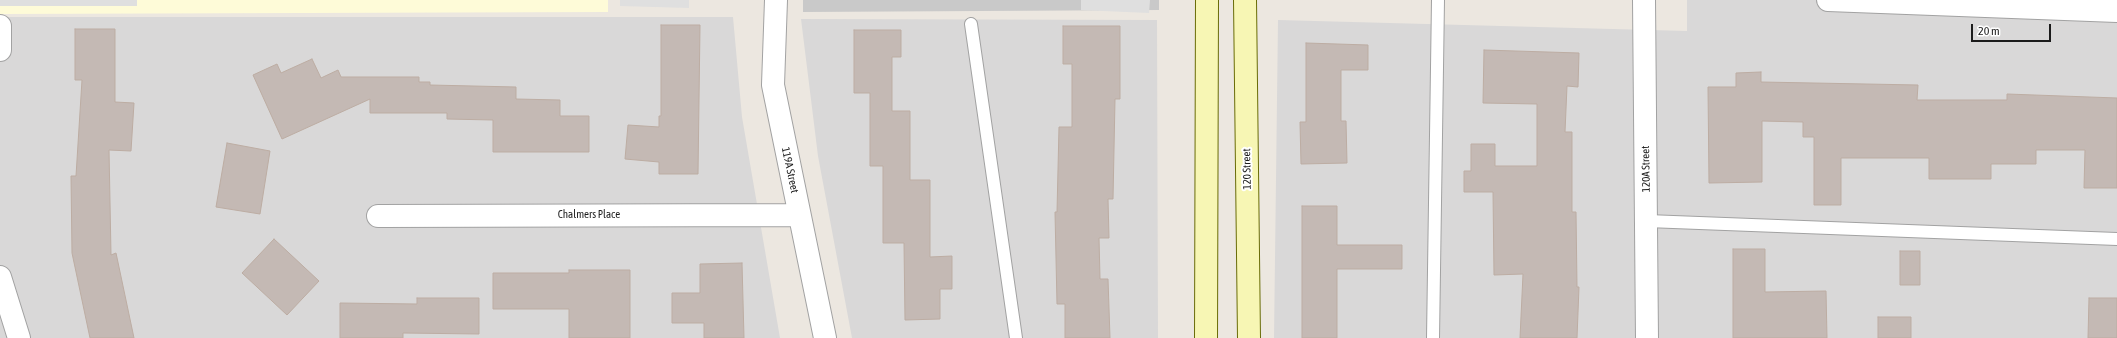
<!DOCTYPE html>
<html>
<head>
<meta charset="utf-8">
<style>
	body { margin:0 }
	#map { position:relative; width:2117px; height:338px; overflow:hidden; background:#ece7e0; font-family:"Asap Condensed",sans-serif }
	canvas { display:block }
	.scale { position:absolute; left:1971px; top:24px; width:80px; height:18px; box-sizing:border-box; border:2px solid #1b1b1b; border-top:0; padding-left:5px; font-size:12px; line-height:14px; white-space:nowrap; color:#1b1b1b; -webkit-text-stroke:3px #fff; paint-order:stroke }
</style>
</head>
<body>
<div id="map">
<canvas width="2117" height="338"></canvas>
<div class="scale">20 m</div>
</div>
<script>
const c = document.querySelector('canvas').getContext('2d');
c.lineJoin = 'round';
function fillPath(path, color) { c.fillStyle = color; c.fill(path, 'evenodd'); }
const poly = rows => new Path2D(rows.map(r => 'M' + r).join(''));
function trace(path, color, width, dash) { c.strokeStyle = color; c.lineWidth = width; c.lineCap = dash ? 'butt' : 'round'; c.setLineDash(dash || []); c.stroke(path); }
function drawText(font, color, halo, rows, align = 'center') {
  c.font = font + ' "Asap Condensed",sans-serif'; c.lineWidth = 4; c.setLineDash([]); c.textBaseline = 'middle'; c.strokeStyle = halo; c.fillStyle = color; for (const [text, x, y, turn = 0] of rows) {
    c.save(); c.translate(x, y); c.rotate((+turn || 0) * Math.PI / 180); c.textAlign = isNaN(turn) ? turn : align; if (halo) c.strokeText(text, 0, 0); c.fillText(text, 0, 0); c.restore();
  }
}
fillPath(poly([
	[1687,0,2117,0,2117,338,1274,338,1278,20,1687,31],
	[0,17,733,17,742,117,780,338,0,338],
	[801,19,1157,20,1158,338,852,338,818,156]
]), '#d9d8d8');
fillPath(poly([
	[0,0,608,0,608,12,0,14]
]), '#fefbd8');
fillPath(poly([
	[803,0,1159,0,1159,10,803,12]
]), '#c9c9c9');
fillPath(poly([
	[0,0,137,0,137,6,0,6],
	[620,0,689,0,689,8,620,6],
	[1081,0,1150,0,1149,13,1081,10]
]), '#dfdfdf');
const building = poly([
	[661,25,700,25,698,174,659,174,659,162,625,159,628,125,659,127,659,116,661,116,661,25],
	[1063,26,1120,26,1120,99,1115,99,1113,199,1108,199,1109,238,1099,238,1100,279,1108,279,1110,338,1065,338,1065,304,1057,304,1055,212,1057,212,1059,127,1072,127,1072,64,1063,64,1063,26],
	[75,29,115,29,115,102,134,103,131,151,109,150,111,255,116,253,134,338,90,338,72,253,71,176,76,176,82,80,75,80,75,29],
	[854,30,901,30,901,57,892,57,892,111,910,111,910,180,930,180,930,257,952,256,952,289,940,289,940,319,905,320,904,243,883,243,883,166,870,166,870,93,854,93,854,30],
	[1306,43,1368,45,1368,70,1341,70,1341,121,1346,121,1347,163,1301,164,1300,122,1306,122,1306,43],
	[1484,50,1579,53,1578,87,1567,86,1565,132,1572,132,1572,212,1576,212,1577,287,1579,287,1577,338,1520,338,1523,274,1494,275,1493,192,1464,192,1464,171,1471,171,1471,144,1495,144,1495,166,1537,166,1537,104,1483,103,1484,50],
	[312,59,321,78,338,70,341,77,419,77,419,82,430,82,430,85,516,87,516,99,560,100,560,116,589,116,589,152,493,152,493,120,447,119,447,113,370,113,370,99,282,139,253,75,277,64,281,73,312,59],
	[1761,72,1761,82,1918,85,1917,100,2007,100,2007,94,2117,98,2117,188,2084,188,2085,150,2036,150,2036,164,1991,164,1991,179,1929,179,1929,158,1841,158,1841,205,1814,205,1814,137,1803,137,1803,122,1762,121,1762,182,1709,183,1708,87,1736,87,1736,73,1761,72],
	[227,143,270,151,260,214,216,207,227,143],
	[1302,206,1337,206,1337,245,1402,245,1402,269,1337,269,1337,338,1302,338,1302,206],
	[274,239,319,281,287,315,242,273,274,239],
	[1733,249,1765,249,1765,292,1826,291,1827,338,1733,338,1733,249],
	[1900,251,1920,251,1920,285,1900,285,1900,251],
	[742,263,744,338,704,338,704,323,672,323,672,293,700,293,700,264,742,263],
	[569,270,630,270,630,338,569,338,569,309,493,309,493,273,569,273,569,270],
	[417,298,479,298,479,334,403,333,403,338,340,338,340,303,417,304,417,298],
	[2089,298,2117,298,2117,338,2088,338,2089,298],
	[1878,317,1911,317,1911,338,1878,338,1878,317]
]);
fillPath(building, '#c4b9b4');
trace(building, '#bdada3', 1);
const lane = poly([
	[971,24,1016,338],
	[1647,221,2117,239],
	[1433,338,1438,0]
]);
const street = poly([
	[776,0,773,85,825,338],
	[1644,0,1647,338],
	[1828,0,2117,11],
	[0,50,0,26],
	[378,216,799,215],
	[0,277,19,338]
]);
const secondary = poly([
	[1245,0,1249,338],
	[1206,338,1207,0]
]);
trace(lane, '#a2a2a2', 14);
trace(street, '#a2a2a2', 24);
trace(secondary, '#696c07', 24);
trace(lane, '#fff', 12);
trace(street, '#fff', 22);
trace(secondary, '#f7f6b4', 22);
drawText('11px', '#1b1b1b', '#fff', [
	["120 Street",1247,169,-91],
	["120A Street",1646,169,-91],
	["119A Street",790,170,78],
	["Chalmers Place",589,215]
]);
</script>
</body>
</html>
